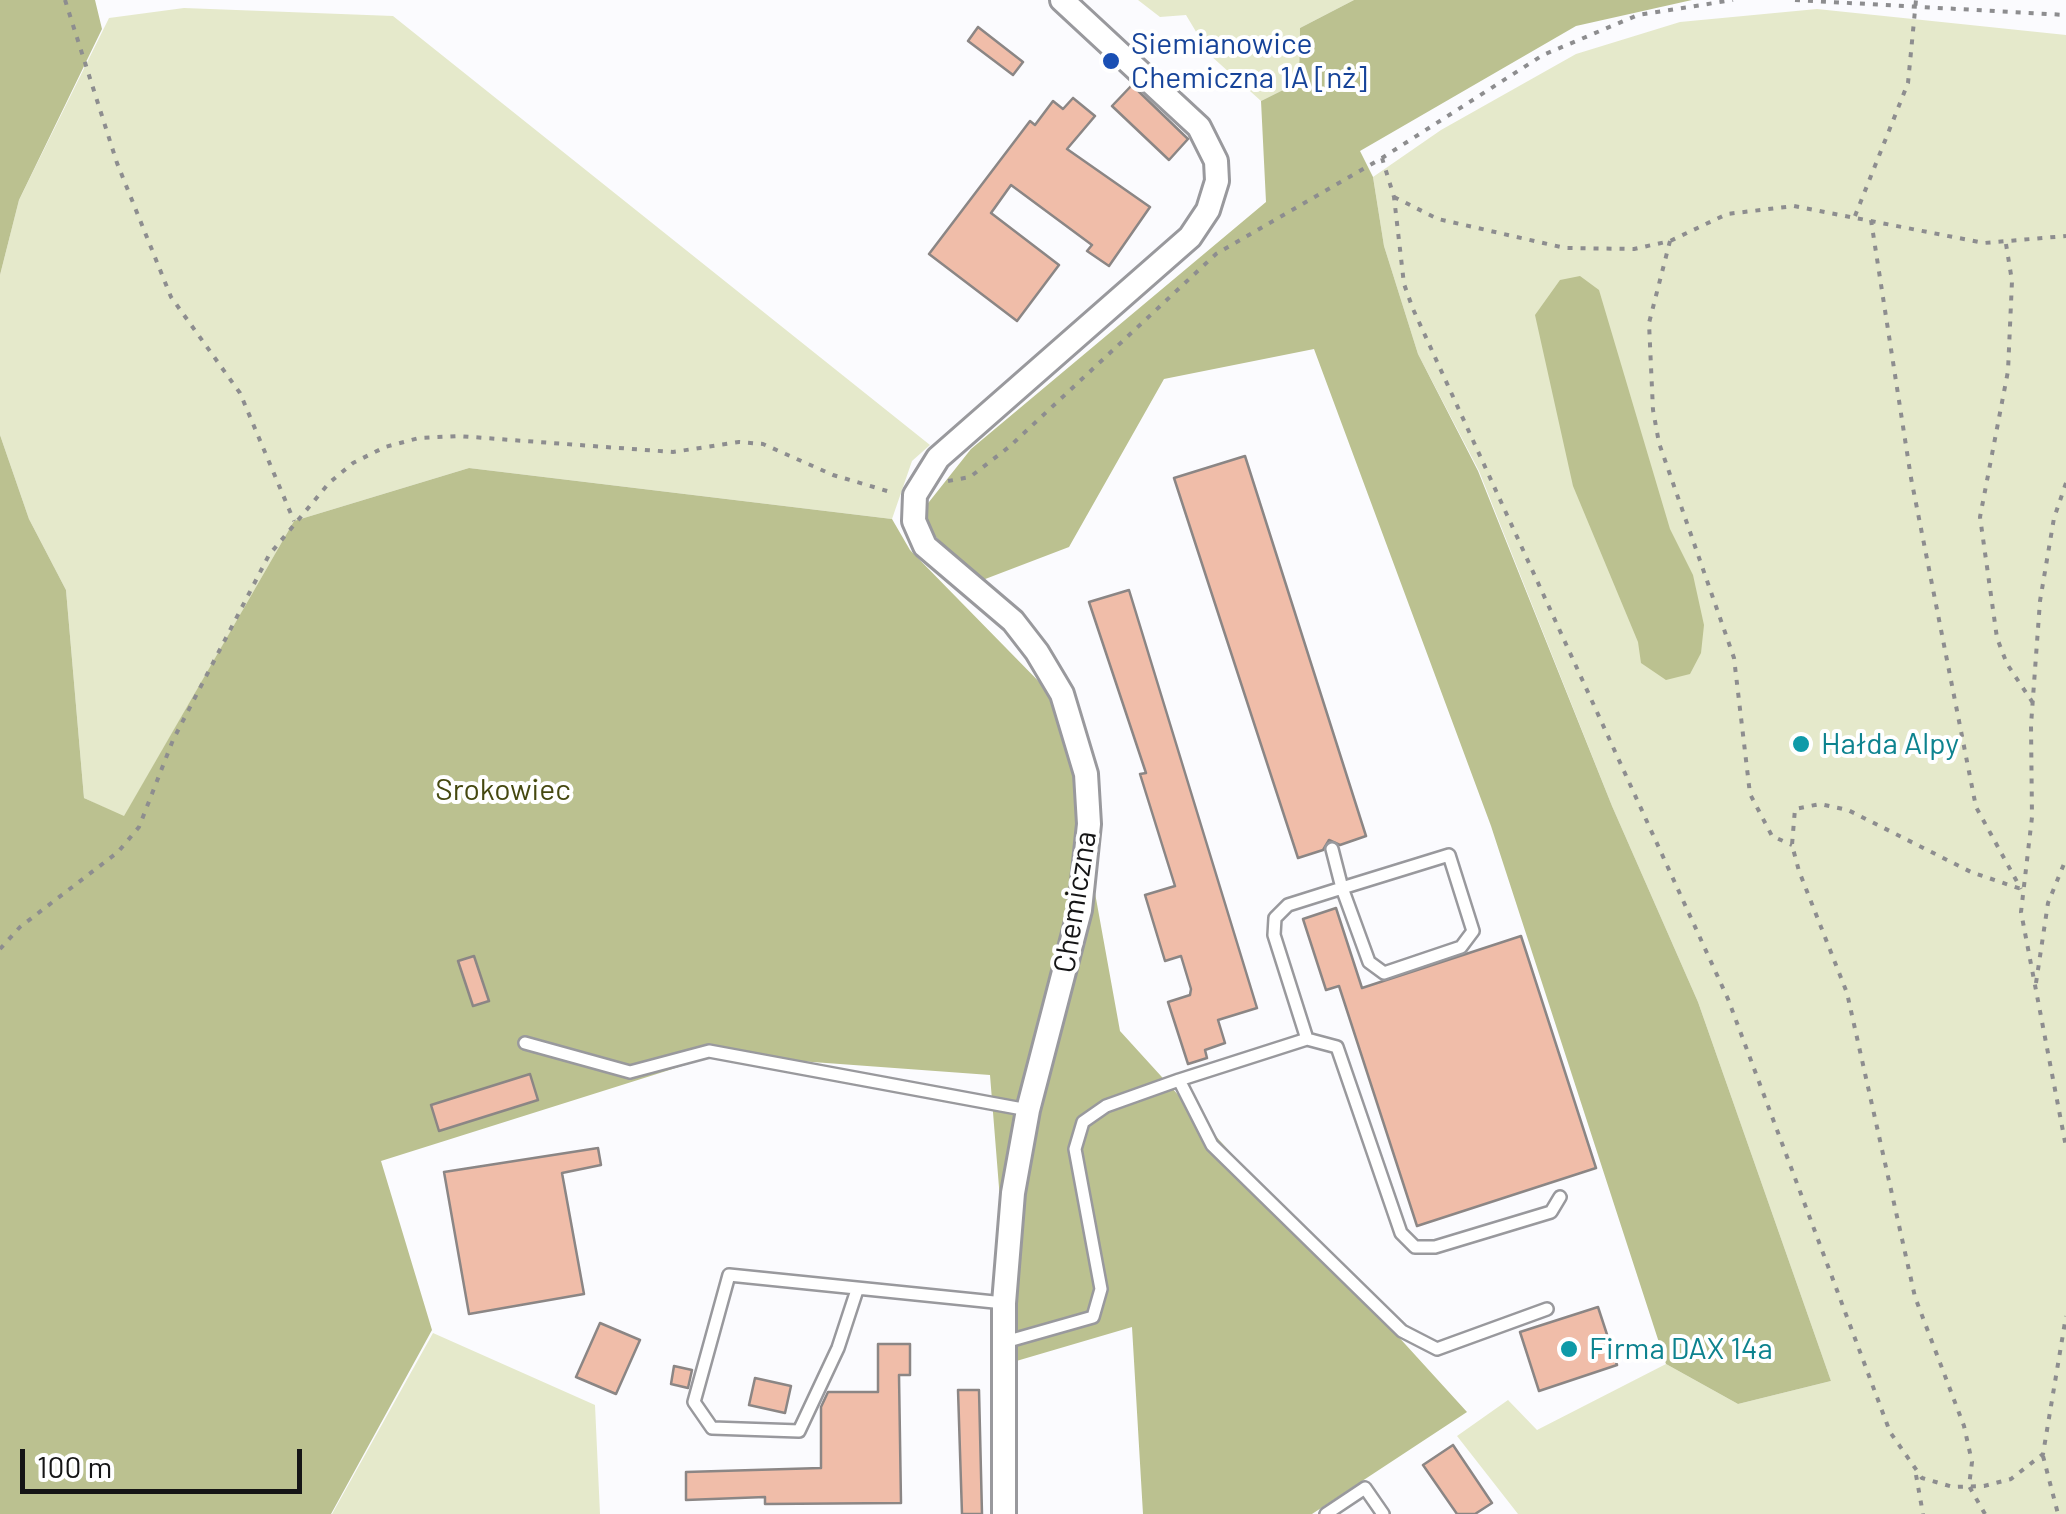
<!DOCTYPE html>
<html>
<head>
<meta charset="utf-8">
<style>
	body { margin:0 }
	#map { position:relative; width:2066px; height:1514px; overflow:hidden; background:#fbfbfe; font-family:Barlow,sans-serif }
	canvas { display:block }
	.scale { position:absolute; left:20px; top:1449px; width:282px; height:45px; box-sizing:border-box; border:5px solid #151516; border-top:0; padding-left:12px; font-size:30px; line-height:35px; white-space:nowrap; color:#151516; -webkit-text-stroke:8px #fff; paint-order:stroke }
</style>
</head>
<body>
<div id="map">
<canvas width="2066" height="1514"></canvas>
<div class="scale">100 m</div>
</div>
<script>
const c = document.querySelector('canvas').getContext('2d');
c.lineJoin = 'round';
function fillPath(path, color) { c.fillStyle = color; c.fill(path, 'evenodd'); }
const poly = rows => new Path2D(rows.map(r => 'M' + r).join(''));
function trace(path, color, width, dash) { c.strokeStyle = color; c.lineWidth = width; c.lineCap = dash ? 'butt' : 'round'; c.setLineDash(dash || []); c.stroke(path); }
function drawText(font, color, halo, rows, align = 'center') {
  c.font = font + ' Barlow,sans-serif'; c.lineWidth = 8; c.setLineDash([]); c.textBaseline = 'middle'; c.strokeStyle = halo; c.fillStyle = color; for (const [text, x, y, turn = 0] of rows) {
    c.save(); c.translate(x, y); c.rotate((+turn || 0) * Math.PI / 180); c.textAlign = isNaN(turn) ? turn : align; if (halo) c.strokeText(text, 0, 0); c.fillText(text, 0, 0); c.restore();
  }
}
fillPath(poly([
	[1138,0,1354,0,1300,28,1299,82,1261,101,1210,55,1186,15,1160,17],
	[184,8,393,16,930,445,912,461,892,519,469,468,294,521,124,817,84,798,66,590,29,519,0,435,0,275,19,200,109,18],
	[1817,9,2066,35,2066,1514,1518,1514,1457,1436,1508,1400,1537,1430,1666,1364,1738,1404,1831,1381,1698,1002,1612,806,1479,471,1418,354,1384,246,1373,177,1441,130,1576,54,1680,22],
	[433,1333,595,1405,600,1514,332,1514]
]), '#e5e9cb');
fillPath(poly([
	[0,0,95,0,102,29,19,200,0,275],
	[1354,0,1692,0,1576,26,1360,151,1373,177,1384,246,1418,354,1478,471,1612,806,1698,1002,1831,1381,1738,1404,1666,1364,1491,826,1314,349,1164,379,1069,547,980,581,923,524,925,507,971,449,1266,202,1261,101,1299,82,1300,28],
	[1580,276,1599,290,1670,529,1693,575,1704,625,1701,653,1690,674,1666,680,1641,663,1638,642,1573,486,1535,315,1560,280],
	[0,435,29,519,66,590,84,798,124,816,294,521,469,468,892,519,910,550,1055,698,1074,777,1120,1031,1467,1412,1312,1514,1143,1514,1132,1327,1013,1362,990,1075,717,1055,381,1161,432,1330,331,1514,0,1514]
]), '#bbc190');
const building = poly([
	[978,27,1023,62,1013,75,968,41,978,27],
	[1132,85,1188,139,1169,160,1112,106,1132,85],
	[1073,98,1095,116,1067,149,1150,207,1109,266,1087,251,1092,245,1011,185,991,213,1059,265,1017,321,929,254,1030,121,1035,125,1053,101,1063,109,1073,98],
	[1245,456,1366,836,1340,845,1329,840,1323,850,1298,858,1174,478,1245,456],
	[1129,590,1257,1008,1218,1020,1225,1043,1205,1050,1207,1058,1188,1064,1168,1002,1190,995,1191,989,1181,956,1165,961,1145,895,1175,886,1140,774,1146,773,1089,602,1129,590],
	[1336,908,1362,988,1521,936,1596,1168,1417,1226,1339,986,1326,990,1303,919,1336,908],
	[474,956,489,1001,473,1006,458,961,474,956],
	[530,1074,538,1100,439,1131,431,1105,530,1074],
	[598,1148,601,1165,562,1173,584,1294,469,1314,444,1172,598,1148],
	[1598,1307,1617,1365,1539,1391,1520,1332,1598,1307],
	[600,1323,640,1340,616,1394,576,1377,600,1323],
	[878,1344,910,1344,910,1375,899,1375,901,1503,765,1504,765,1497,686,1500,686,1472,821,1468,821,1407,828,1392,878,1392,878,1344],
	[674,1366,692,1370,688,1388,671,1384,674,1366],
	[755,1378,791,1386,785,1413,749,1405,755,1378],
	[958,1390,979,1390,982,1514,962,1514,958,1390],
	[1453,1445,1492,1503,1475,1514,1457,1514,1423,1465,1453,1445]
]);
fillPath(building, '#f0bda9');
trace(building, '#8b8685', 2.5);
const lane = poly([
	[1307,1039,1337,1047,1401,1233,1415,1247,1435,1247,1551,1212,1560,1197],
	[525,1043,630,1072,709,1051,1028,1110],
	[1179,1080,1307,1039,1274,935,1275,918,1288,905,1342,888,1449,855,1473,931,1461,947,1384,973,1369,962,1342,888,1332,849],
	[857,1290,838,1348,799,1431,712,1428,694,1402,729,1275,1004,1303],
	[1005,1342,1093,1317,1101,1289,1075,1149,1083,1122,1106,1106,1179,1080,1212,1145,1402,1331,1437,1349,1547,1309],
	[1326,1514,1365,1488,1383,1514]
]);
const street = poly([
	[1004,1514,1004,1303,1013,1193,1028,1110,1080,910,1089,824,1086,774,1062,694,1037,652,1013,621,925,546,914,521,915,495,938,458,1190,237,1208,210,1217,181,1216,161,1199,127,1062,0]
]);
trace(lane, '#99999d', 16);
trace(street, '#99999d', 28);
trace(poly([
	[65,0,117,163,171,297,240,393,294,521],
	[1795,0,2066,15],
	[1382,158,1394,197,1404,284,1413,309,1728,999,1890,1432,1922,1478,1953,1487,1984,1486,2011,1479,2043,1454,2066,1316],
	[1394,197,1438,219,1565,248,1634,249,1670,241,1727,214,1794,206,1984,243,2066,236],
	[1855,216,1908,83,1916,0],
	[1871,220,1911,478,1976,807,2021,889],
	[1670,241,1649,323,1653,410,1659,443,1734,658,1750,794,1772,836,1792,845],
	[2006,244,2012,281,2008,371,1980,517,1997,638,2007,664,2033,703],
	[948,481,970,477,1009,447,1216,254,1382,158,1543,55,1638,15,1733,0],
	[2066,483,2054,518,2040,601,2031,725,2032,817,2021,912,2066,1147],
	[0,949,20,927,118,852,139,827,173,740,269,555,329,483,353,463,385,447,419,438,458,436,673,452,739,442,763,444,833,475,894,493],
	[2036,983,2048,903,2066,859],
	[2043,1456,2058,1514],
	[1916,1475,1923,1514],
	[1985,1514,1969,1486,1972,1462,1964,1426,1915,1297,1847,993,1799,871,1792,845,1795,809,1820,804,1848,810,1971,872,2021,889]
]), '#8d8d8f', 4, [5, 8]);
trace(lane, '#fff', 11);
trace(street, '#fff', 22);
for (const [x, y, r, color] of [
	[1111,61,10,"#1a4fb4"],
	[1801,744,10,"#0f9aa8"],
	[1569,1349,10,"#0f9aa8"]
]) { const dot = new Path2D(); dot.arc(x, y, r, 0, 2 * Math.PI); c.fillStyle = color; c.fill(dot); trace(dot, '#fff', 4); }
drawText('30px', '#164399', '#fff', [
	["Siemianowice",1131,44],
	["Chemiczna 1A [nż]",1131,78]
], 'left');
drawText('30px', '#0d838f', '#fff', [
	["Hałda Alpy",1821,744],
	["Firma DAX 14a",1589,1349]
], 'left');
drawText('30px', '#454810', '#fff', [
	["Srokowiec",503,790]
]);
drawText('30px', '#151516', '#fff', [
	["Chemiczna",1075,902,-81]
]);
</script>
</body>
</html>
